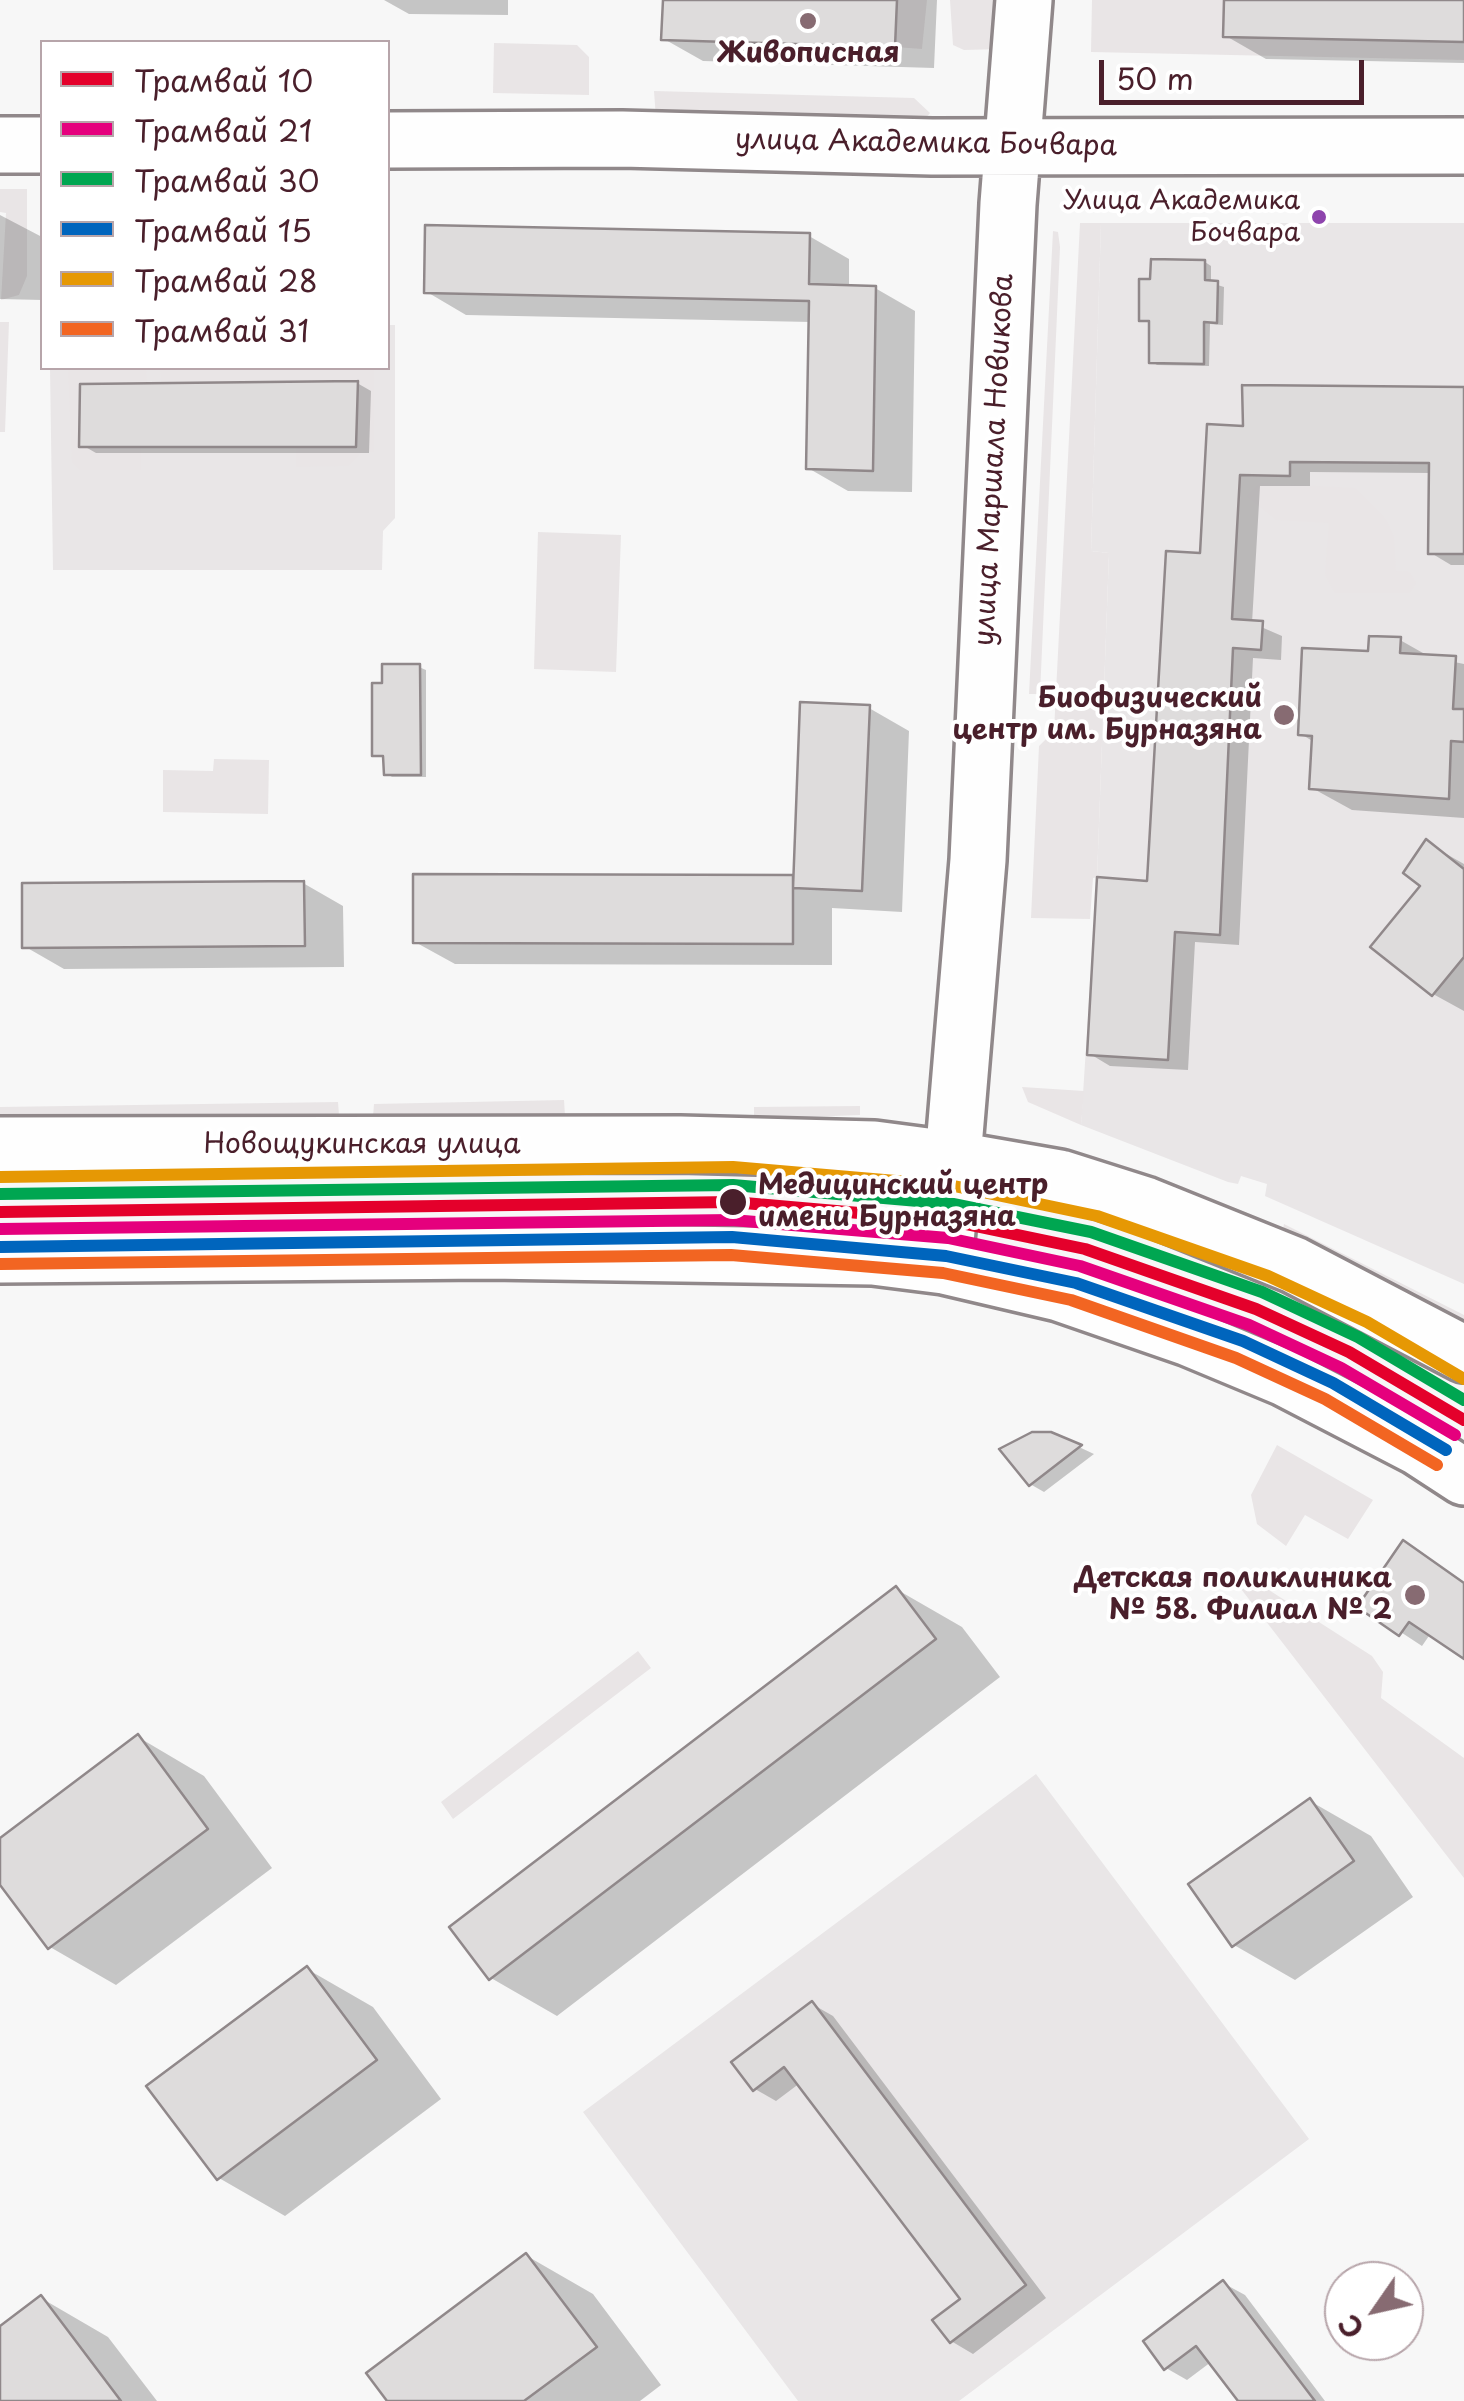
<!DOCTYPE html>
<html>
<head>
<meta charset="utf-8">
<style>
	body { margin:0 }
	#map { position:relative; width:1464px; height:2401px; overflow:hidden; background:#f7f7f7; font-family:"Playpen Sans",sans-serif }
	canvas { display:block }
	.legend { position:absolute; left:40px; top:40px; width:350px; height:330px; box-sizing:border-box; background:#fff; border:2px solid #b7a5aa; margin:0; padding:12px 18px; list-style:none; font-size:30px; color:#4a1f2b }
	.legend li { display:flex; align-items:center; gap:20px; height:50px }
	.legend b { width:50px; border:2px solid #b7a5aa }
	.north { position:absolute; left:1324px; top:2261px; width:100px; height:100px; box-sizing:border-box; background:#fff; border:2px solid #b7a5aa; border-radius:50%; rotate:236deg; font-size:28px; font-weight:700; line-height:40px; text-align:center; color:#4a1f2b }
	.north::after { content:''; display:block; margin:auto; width:35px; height:45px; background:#876b72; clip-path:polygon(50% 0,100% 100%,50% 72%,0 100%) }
	.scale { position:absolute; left:1099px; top:60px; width:265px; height:45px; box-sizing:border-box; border:5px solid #4a1f2b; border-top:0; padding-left:12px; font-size:30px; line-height:35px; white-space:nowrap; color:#4a1f2b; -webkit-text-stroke:8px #fff; paint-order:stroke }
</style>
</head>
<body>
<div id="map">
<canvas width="1464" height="2401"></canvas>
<ul class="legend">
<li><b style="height:12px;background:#e4002b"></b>Трамвай 10</li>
<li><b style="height:12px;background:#e5007d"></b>Трамвай 21</li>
<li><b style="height:12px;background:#00a651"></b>Трамвай 30</li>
<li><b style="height:12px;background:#0065bd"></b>Трамвай 15</li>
<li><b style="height:12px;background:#e69804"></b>Трамвай 28</li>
<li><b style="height:12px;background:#f26522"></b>Трамвай 31</li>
</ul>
<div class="north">С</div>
<div class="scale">50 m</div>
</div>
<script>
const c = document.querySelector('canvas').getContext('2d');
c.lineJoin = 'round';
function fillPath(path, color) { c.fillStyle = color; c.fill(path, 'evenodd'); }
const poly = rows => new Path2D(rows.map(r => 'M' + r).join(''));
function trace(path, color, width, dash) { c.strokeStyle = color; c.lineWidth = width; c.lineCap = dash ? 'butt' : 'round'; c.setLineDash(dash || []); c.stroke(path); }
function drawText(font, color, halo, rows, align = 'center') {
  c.font = font + ' "Playpen Sans",sans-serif'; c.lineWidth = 8; c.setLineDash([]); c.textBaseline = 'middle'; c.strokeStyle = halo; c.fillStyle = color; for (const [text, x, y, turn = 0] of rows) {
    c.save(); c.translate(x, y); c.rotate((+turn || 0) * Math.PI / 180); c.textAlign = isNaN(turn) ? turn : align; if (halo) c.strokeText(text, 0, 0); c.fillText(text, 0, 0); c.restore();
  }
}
fillPath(poly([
	[1101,223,1464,223,1464,1284,1265,1196,1267,1184,1241,1176,1238,1184,1228,1182,1081,1125,1097,877,1109,553,1091,551],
	[388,325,395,325,395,518,383,531,382,570,53,570,50,368,388,368],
	[1036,1774,1309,2139,959,2401,798,2401,583,2112]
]), '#e9e6e7');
fillPath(poly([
	[897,0,927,0,922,49,895,47],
	[950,0,1004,0,1001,49,964,50,953,45],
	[1092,0,1224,0,1224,37,1464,42,1464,60,1091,52],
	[494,43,577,45,589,57,589,95,493,93],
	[654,91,914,98,930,113,921,124,656,118],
	[0,189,27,189,27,276,19,295,1,300,6,213,0,212],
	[1080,223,1101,223,1091,551,1109,553,1097,877,1093,878,1090,919,1031,918,1039,746,1054,731],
	[1053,231,1058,232,1060,247,1040,694,1029,694],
	[0,322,9,322,5,432,0,432],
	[68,368,146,368,147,383,80,385,80,446,141,447,141,470,81,470,72,462],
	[160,368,374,368,374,452,360,453,348,466,296,467,296,447,356,446,357,381,161,383],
	[1260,483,1355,488,1386,520,1394,538,1396,571,1409,572,1416,583,1409,593,1335,593,1325,574,1329,523,1277,520,1247,496],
	[538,532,621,535,616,672,534,669],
	[214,759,269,760,268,814,163,812,163,770,213,771],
	[1022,1087,1084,1091,1081,1125,1028,1102],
	[564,1100,565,1116,373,1117,374,1104],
	[338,1102,339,1115,0,1121,0,1107],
	[860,1106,860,1115,754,1119,754,1107],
	[1284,1224,1464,1315,1464,1322,1283,1229],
	[1277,1445,1373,1500,1348,1539,1305,1515,1286,1546,1257,1524,1251,1495],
	[1247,1576,1372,1656,1383,1672,1381,1698,1464,1758,1464,1878,1238,1585],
	[638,1651,651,1668,453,1819,441,1802]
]), '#e9e5e6');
fillPath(poly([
	[384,0,508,0,508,15,409,14],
	[665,0,937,0,934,68,703,61,664,39],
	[1227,0,1464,0,1464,63,1266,59,1226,36],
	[0,215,42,237,42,300,0,299],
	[809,236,849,259,849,287,875,288,915,311,912,492,848,491,808,468,811,322,466,315,427,292],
	[1205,262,1211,266,1211,283,1224,287,1223,325,1210,324,1209,366,1157,365,1151,361,1152,323,1141,320],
	[357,383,371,391,369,453,96,453,82,445],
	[1464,390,1464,565,1451,565,1431,553,1431,473,1310,472,1310,486,1260,486,1252,623,1282,636,1281,660,1253,658,1239,945,1195,942,1188,1070,1110,1066,1090,1054,1149,883,1202,555,1246,428],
	[1400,640,1430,657,1464,664,1464,818,1352,810,1312,788,1314,742,1301,734,1371,654],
	[419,667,426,670,426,777,392,777,386,773,385,758,375,755,385,686],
	[869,708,909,731,902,912,832,908,832,965,455,964,415,942,796,880],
	[1427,843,1464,864,1464,1011,1433,994,1423,885],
	[303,883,343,906,344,967,64,969,24,946],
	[1051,1434,1094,1454,1044,1492,1030,1484],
	[1425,1556,1464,1583,1464,1656,1431,1633,1422,1646,1361,1606],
	[896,1589,962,1627,1000,1677,557,2016,491,1978],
	[138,1737,204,1776,272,1868,116,1985,50,1947,0,1881,0,1841],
	[1310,1801,1371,1836,1413,1897,1295,1980,1234,1945],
	[307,1969,373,2007,441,2099,285,2216,219,2178],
	[812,2004,833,2016,1046,2298,973,2354,951,2341,963,2300,800,2083,776,2101,755,2089],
	[527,2256,593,2294,661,2385,640,2401,390,2401],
	[1223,2283,1245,2295,1325,2401,1241,2401,1211,2362,1187,2380,1166,2368],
	[41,2298,108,2337,157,2401,0,2401,0,2329]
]), '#0003');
const building = poly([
	[663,0,897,0,895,47,661,40,663,0],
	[1224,0,1464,0,1464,42,1223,37,1224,0],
	[425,225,810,233,809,284,876,286,873,471,806,469,809,301,424,293,425,225],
	[1151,259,1205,260,1205,280,1218,281,1217,323,1204,322,1204,364,1149,363,1149,321,1139,321,1139,279,1150,279,1151,259],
	[358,381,356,447,79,447,80,384,358,381],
	[1242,385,1464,387,1464,554,1428,554,1429,463,1290,462,1290,476,1240,475,1232,619,1263,621,1261,650,1233,648,1220,935,1175,932,1168,1060,1087,1055,1097,877,1147,881,1166,551,1200,553,1207,424,1243,426,1242,385],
	[1369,636,1401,637,1400,653,1456,656,1453,709,1464,709,1464,742,1451,741,1449,799,1309,789,1312,736,1298,735,1302,648,1368,651,1369,636],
	[382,664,420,664,421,775,384,775,383,756,372,756,372,683,382,683,382,664],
	[800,702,870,705,862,891,793,888,800,702],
	[1426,839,1464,869,1464,957,1432,996,1370,947,1420,886,1403,873,1426,839],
	[413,874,793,875,793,944,413,943,413,874],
	[304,881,305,946,22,948,22,883,304,881],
	[1032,1432,1051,1432,1082,1445,1029,1486,999,1449,1032,1432],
	[1403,1540,1464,1583,1464,1659,1409,1622,1399,1636,1357,1607,1403,1540],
	[896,1586,936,1639,489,1980,449,1927,896,1586],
	[138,1734,208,1829,48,1949,0,1885,0,1838,138,1734],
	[1310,1798,1354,1861,1232,1947,1188,1884,1310,1798],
	[307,1966,377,2060,217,2180,146,2086,307,1966],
	[812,2001,1026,2285,950,2343,932,2320,960,2299,784,2067,753,2091,731,2062,812,2001],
	[526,2253,597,2347,524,2401,387,2401,366,2373,526,2253],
	[1223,2280,1315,2401,1238,2401,1196,2346,1164,2370,1143,2341,1223,2280],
	[41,2295,121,2401,0,2401,0,2326,41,2295]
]);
fillPath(building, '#dedcdc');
trace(building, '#90888a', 2.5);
const secondary = poly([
	[388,140,622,139,932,147,1464,146],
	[0,145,42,145],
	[0,1145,680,1144,874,1149,957,1160,1060,1178,1145,1205,1294,1265,1464,1354],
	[0,1255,489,1251,873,1257,944,1266,1059,1293,1189,1338,1285,1378,1418,1447,1464,1477],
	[944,1266,978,860,1008,204,1024,0]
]);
trace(secondary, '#90888a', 62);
trace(secondary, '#fefefe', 55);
trace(poly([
	[0,1212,733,1202,951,1221,1085,1249,1256,1309,1349,1352,1464,1420]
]), '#e4002b', 12);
trace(poly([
	[0,1229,732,1220,948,1238,1080,1266,1249,1325,1341,1368,1455,1435]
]), '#e5007d', 12);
trace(poly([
	[0,1194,733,1185,953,1204,1091,1232,1262,1292,1358,1337,1464,1400]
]), '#00a651', 12);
trace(poly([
	[0,1247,732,1237,946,1256,1076,1283,1243,1341,1333,1383,1446,1450]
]), '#0065bd', 12);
trace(poly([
	[0,1177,733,1167,954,1186,1097,1216,1268,1276,1367,1322,1464,1379]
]), '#e69804', 12);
trace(poly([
	[1,1264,731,1255,943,1273,1071,1300,1236,1358,1325,1399,1437,1465]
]), '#f26522', 12);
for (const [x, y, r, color] of [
	[808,21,10,"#876b72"],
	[1319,217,9,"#8e44ad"],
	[1284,715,12,"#876b72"],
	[733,1202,15,"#4a1f2b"],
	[1415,1595,12,"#876b72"]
]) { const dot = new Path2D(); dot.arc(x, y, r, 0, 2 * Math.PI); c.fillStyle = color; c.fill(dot); trace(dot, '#fff', 4); }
drawText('26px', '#4a1f2b', '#fff', [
	["Улица Академика",1300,202],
	["Бочвара",1300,234]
], 'right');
drawText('bold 28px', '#4a1f2b', '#fff', [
	["Живописная",808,54,"center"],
	["Биофизический",1262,699],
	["центр им. Бурназяна",1262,731],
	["Детская поликлиника",1392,1579],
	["№ 58. Филиал № 2",1392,1611]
], 'right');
drawText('28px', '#4a1f2b', '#fff', [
	["улица Академика Бочвара",926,144,1],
	["улица Маршала Новикова",995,460,-87],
	["Новощукинская улица",362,1145]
]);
drawText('bold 28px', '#4a1f2b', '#fff', [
	["Медицинский центр",758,1186],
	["имени Бурназяна",758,1218]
], 'left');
</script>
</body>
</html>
